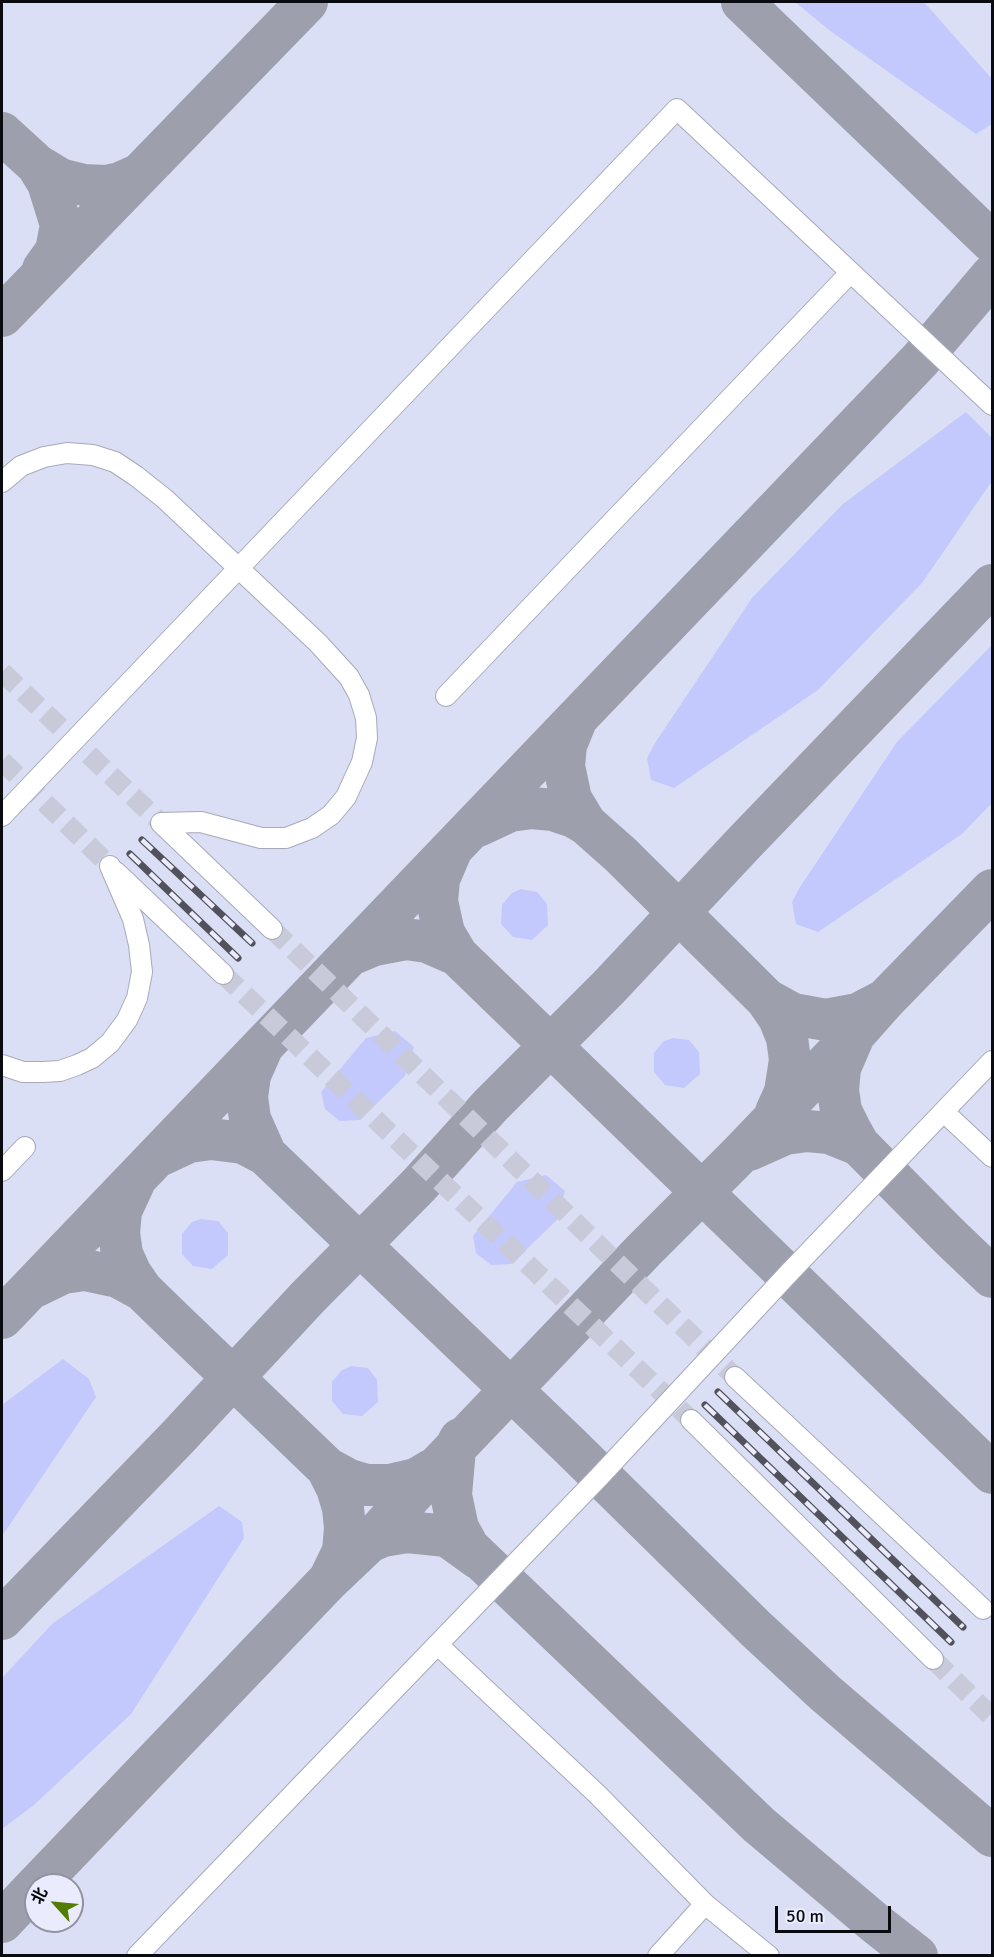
<!DOCTYPE html>
<html>
<head>
<meta charset="utf-8">
<style>
	body { margin:0 }
	#map { position:relative; width:994px; height:1957px; overflow:hidden; background:#eaecfd; font-family:Signika,"Noto Sans SC",sans-serif }
	canvas { display:block }
	.frame { position:absolute; inset:0; border:3px solid #0a0b10; pointer-events:none }
	.north { position:absolute; left:24px; top:1873px; width:60px; height:60px; box-sizing:border-box; background:#eaecfd; border:2px solid #90929e; border-radius:50%; rotate:297deg; font-size:16px; font-weight:700; line-height:24px; text-align:center; color:#0a0b10 }
	.north::after { content:''; display:block; margin:auto; width:21px; height:27px; background:#537d00; clip-path:polygon(50% 0,100% 100%,50% 72%,0 100%) }
	.scale { position:absolute; left:775px; top:1906px; width:116px; height:27px; box-sizing:border-box; border:3px solid #0a0b10; border-top:0; padding-left:8px; font-size:18px; line-height:21px; white-space:nowrap; color:#0a0b10; -webkit-text-stroke:4px #eaecfd; paint-order:stroke }
</style>
</head>
<body>
<div id="map">
<canvas width="994" height="1957"></canvas>
<div class="frame"></div>
<div class="north">北</div>
<div class="scale">50 m</div>
</div>
<script>
const c = document.querySelector('canvas').getContext('2d');
c.lineJoin = 'round';
function fillPath(path, color) { c.fillStyle = color; c.fill(path, 'evenodd'); }
const poly = rows => new Path2D(rows.map(r => 'M' + r).join(''));
function trace(path, color, width, dash) { c.strokeStyle = color; c.lineWidth = width; c.lineCap = dash ? 'butt' : 'round'; c.setLineDash(dash || []); c.stroke(path); }
fillPath(poly([
	[2,2,992,2,992,1955,2,1956],
	[36,1885,72,1885,72,1921,36,1921]
]), '#dbdff5');
fillPath(poly([
	[795,2,924,2,992,79,992,124,976,134,829,30],
	[966,412,992,438,992,481,922,583,818,690,674,788,651,780,647,758,655,743,752,598,843,504],
	[992,645,992,803,962,834,818,932,796,924,792,902,800,887,897,742],
	[521,889,537,892,547,904,548,925,532,940,513,937,501,924,502,905,512,893],
	[395,1031,414,1047,405,1076,360,1120,340,1121,325,1109,321,1092,366,1038],
	[673,1038,689,1040,699,1052,700,1074,684,1088,665,1085,654,1072,654,1053,664,1041],
	[546,1175,565,1191,557,1220,511,1264,491,1265,476,1253,473,1236,517,1182],
	[201,1219,218,1221,228,1233,228,1255,212,1269,193,1266,182,1254,182,1234,192,1222],
	[63,1359,89,1379,96,1397,2,1536,2,1405],
	[351,1366,368,1368,377,1380,378,1402,362,1416,343,1414,332,1401,332,1382,342,1370],
	[219,1506,242,1522,244,1538,131,1714,34,1805,2,1829,2,1678,52,1624]
]), '#c3c9fc');
trace(poly([
	[742,2,992,242],
	[2,133,37,165],
	[43,269,56,251,61,225,48,183,37,165,60,179,84,185,106,186,120,183,138,175],
	[2,316,307,2],
	[577,718,566,745,564,766,571,799,586,824],
	[478,826,510,811,532,808,553,810,574,817,586,824,621,855,766,999,779,1018,787,1038,790,1060,785,1092,776,1112],
	[451,851,439,879,437,901,444,933,457,955,992,1473],
	[350,955,374,945,406,939,427,942,457,955],
	[766,999,793,1014,826,1020,858,1014,883,1001],
	[853,1038,840,1068,838,1090,841,1111,850,1129,859,1145,949,1236,992,1277],
	[262,1048,250,1075,247,1097,250,1119,266,1155],
	[749,1150,785,1134,807,1131,829,1133,859,1145],
	[159,1156,189,1142,211,1139,243,1143,266,1155,570,1446,756,1629,825,1693,992,1836],
	[134,1183,121,1211,119,1233,122,1254,131,1274,142,1290,176,1323,327,1468,349,1480,366,1485,390,1485,416,1479,433,1469],
	[34,1287,63,1273,85,1270,118,1277,142,1290],
	[2,1318,920,360,992,275],
	[460,1439,455,1449,451,1495,458,1528,469,1548,759,1825,875,1923,917,1956],
	[327,1468,337,1488,343,1508,345,1528,343,1551,330,1578],
	[369,1542,383,1536,407,1532,447,1536,479,1559],
	[2,1619,177,1438,308,1297,419,1185,490,1106,609,987,744,843,992,585],
	[37,1885,328,1581,369,1542,438,1466,644,1250,740,1154,853,1036,885,1000,992,890],
	[2,1922,36,1886]
]), '#9e9fac', 42);
trace(poly([
	[2,672,161,823],
	[2,761,110,866],
	[272,929,735,1377],
	[223,974,691,1420],
	[933,1659,992,1717]
]), '#c8cad9', 20, [20, 10]);
const minor = poly([
	[2,482,21,466,44,457,67,453,93,455,115,462,136,476,165,499,318,643,349,677,359,695,366,718,367,738,362,762,346,797,331,815,312,828,286,838,261,838,201,822,161,823],
	[446,696,850,273],
	[2,816,677,109,992,405],
	[161,823,272,929],
	[116,872,223,974],
	[2,1065,23,1072,43,1072,60,1071,77,1065,92,1058,110,1043,127,1020,137,998,142,972,139,945,133,919,110,866],
	[944,1112,992,1157],
	[2,1171,25,1147],
	[735,1377,983,1609],
	[691,1420,933,1659],
	[438,1645,597,1794,705,1904,769,1956],
	[137,1956,600,1476,788,1274,992,1061],
	[658,1956,705,1904]
]);
trace(minor, '#a7a9b9', 22);
trace(minor, '#fff', 20);
const rail = poly([
	[142,840,252,943],
	[130,854,238,958],
	[718,1392,963,1627],
	[705,1405,951,1642]
]);
trace(rail, '#51525b', 7);
trace(rail, '#eaecfd', 4.5, [14]);
</script>
</body>
</html>
